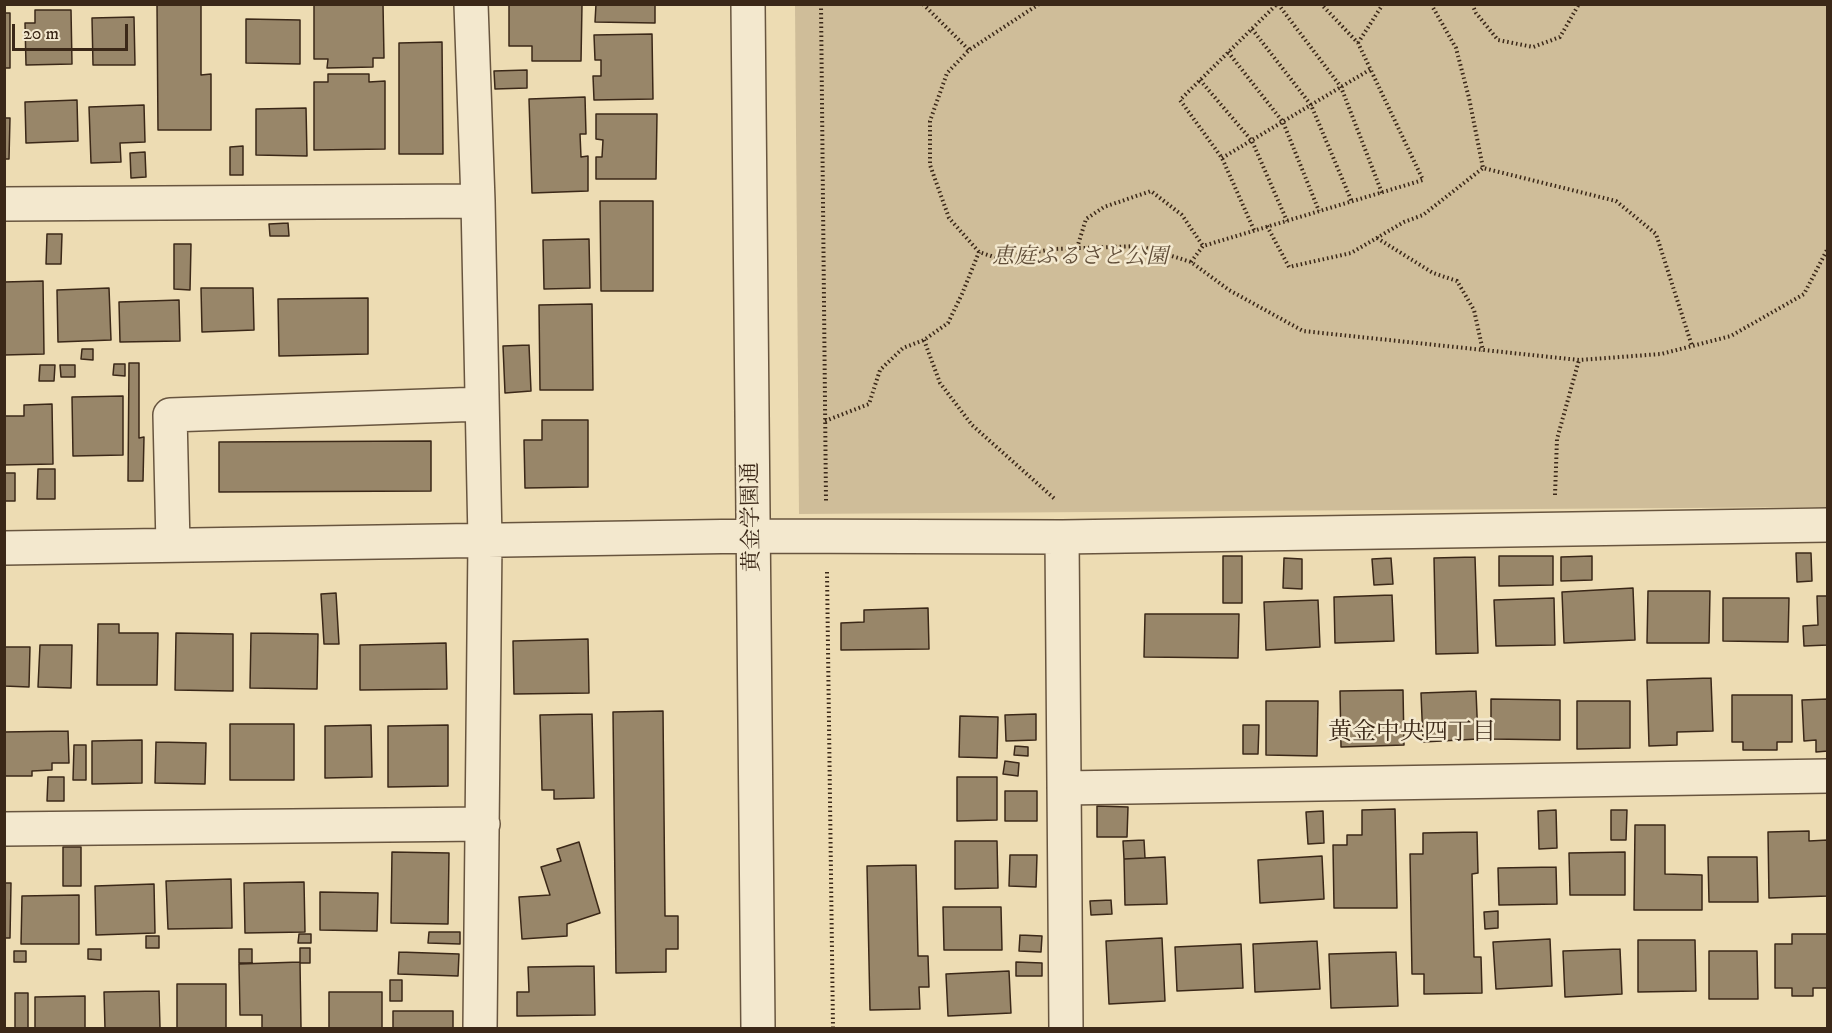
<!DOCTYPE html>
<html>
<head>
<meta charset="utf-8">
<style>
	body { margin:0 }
	#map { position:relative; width:1832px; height:1033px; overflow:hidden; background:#eddcb3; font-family:"IM FELL DW Pica",serif }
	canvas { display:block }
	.frame { position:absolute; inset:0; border:6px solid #3b2818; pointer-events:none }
	.scale { position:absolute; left:12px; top:24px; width:116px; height:27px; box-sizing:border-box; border:3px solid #3b2818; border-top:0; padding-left:8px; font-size:18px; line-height:21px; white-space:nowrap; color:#3b2818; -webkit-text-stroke:4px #f3e8ce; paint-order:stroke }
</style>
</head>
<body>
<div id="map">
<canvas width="1832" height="1033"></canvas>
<div class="frame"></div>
<div class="scale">20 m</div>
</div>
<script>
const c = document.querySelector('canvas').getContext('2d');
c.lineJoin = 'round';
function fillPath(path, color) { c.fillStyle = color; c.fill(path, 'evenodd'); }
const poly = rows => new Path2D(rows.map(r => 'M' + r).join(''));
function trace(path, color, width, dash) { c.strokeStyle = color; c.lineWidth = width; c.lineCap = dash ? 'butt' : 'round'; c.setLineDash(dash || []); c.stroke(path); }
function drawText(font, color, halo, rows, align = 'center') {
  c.font = font + ' "IM FELL DW Pica","Noto Serif JP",serif'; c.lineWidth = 5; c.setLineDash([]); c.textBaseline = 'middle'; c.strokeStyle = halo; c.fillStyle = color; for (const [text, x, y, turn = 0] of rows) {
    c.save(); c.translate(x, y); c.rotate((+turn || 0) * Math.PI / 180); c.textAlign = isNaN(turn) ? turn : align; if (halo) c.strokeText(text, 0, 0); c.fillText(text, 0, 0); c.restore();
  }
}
fillPath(poly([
	[795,5,1827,5,1827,507,799,514]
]), '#cfbd99');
const building = poly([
	[157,4,201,4,201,75,211,74,211,130,158,130,157,4],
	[314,4,383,4,384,58,373,58,373,67,327,68,328,59,314,59,314,4],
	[509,4,582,5,581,61,532,61,532,46,509,46,509,4],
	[596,4,655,4,655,23,595,22,596,4],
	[35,10,71,10,72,64,26,65,25,23,35,23,35,10],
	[4,13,10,13,10,68,4,68,4,13],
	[134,17,135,65,93,65,92,18,134,17],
	[246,19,300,20,300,64,246,63,246,19],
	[652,34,653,99,594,100,593,76,601,76,601,60,595,60,594,35,652,34],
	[442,42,443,154,399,154,399,43,442,42],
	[527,70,527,88,495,89,494,71,527,70],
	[328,74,369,74,369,82,385,81,385,149,314,150,314,82,328,82,328,74],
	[585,97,586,134,580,134,581,157,588,156,588,191,532,193,529,99,585,97],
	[77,100,78,141,26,143,25,102,77,100],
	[144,105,145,142,120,143,121,162,91,163,89,107,144,105],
	[306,108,307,156,256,155,256,109,306,108],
	[596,114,657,114,656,179,596,179,596,157,602,157,603,140,596,139,596,114],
	[4,118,10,118,9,159,4,159,4,118],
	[243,146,243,175,230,175,230,147,243,146],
	[145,152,146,177,131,178,130,153,145,152],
	[600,201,653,201,653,291,601,291,600,201],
	[288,223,289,236,270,236,269,224,288,223],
	[47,234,62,234,61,264,46,264,47,234],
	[589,239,590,288,544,289,543,240,589,239],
	[174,244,191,244,190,290,174,289,174,244],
	[43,281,44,354,4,355,4,282,43,281],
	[109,288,111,340,58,342,57,290,109,288],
	[201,288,253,288,254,330,202,332,201,288],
	[368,298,368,354,279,356,278,299,368,298],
	[179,300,180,341,120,342,119,302,179,300],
	[592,304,593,390,540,390,539,305,592,304],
	[529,345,531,391,505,393,503,346,529,345],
	[82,349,93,349,93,360,81,359,82,349],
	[129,363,139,363,139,438,144,437,143,481,128,481,129,363],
	[114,364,125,364,125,376,113,375,114,364],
	[40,365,55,365,54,381,39,381,40,365],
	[60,365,75,365,75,377,61,377,60,365],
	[123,396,123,455,73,456,72,397,123,396],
	[52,404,53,464,4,465,4,416,24,416,24,405,52,404],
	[542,420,588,420,588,487,525,488,524,440,542,440,542,420],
	[431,441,431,491,219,492,219,442,431,441],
	[38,469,55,469,55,499,37,499,38,469],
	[4,473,15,473,15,501,4,501,4,473],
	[1796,553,1811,553,1812,581,1797,582,1796,553],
	[1223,556,1242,556,1242,603,1223,603,1223,556],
	[1499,556,1553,556,1553,585,1499,586,1499,556],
	[1592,556,1592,580,1561,581,1561,557,1592,556],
	[1475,557,1478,653,1436,654,1434,558,1475,557],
	[1284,558,1302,559,1302,589,1283,588,1284,558],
	[1391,558,1393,584,1374,585,1372,559,1391,558],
	[1633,588,1635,640,1564,643,1562,592,1633,588],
	[1648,591,1710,591,1709,643,1647,643,1648,591],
	[336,593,339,644,324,644,321,594,336,593],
	[1392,595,1394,641,1335,643,1334,597,1392,595],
	[1817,596,1828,596,1828,645,1804,646,1803,626,1818,625,1817,596],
	[1554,598,1555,645,1496,646,1494,600,1554,598],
	[1723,598,1789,598,1788,642,1723,641,1723,598],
	[1318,600,1320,647,1266,650,1264,602,1318,600],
	[928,608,929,649,841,650,841,623,864,622,864,610,928,608],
	[1145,614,1239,614,1238,658,1144,657,1145,614],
	[98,624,119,624,119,633,158,633,157,685,97,685,98,624],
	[176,633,233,634,233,691,175,690,176,633],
	[251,633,318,634,317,689,250,688,251,633],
	[588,639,589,693,514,694,513,641,588,639],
	[446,643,447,689,360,690,360,645,446,643],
	[40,645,72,645,71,688,38,687,40,645],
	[4,647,30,647,29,687,4,686,4,647],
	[1711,678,1713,731,1677,732,1677,745,1649,746,1647,680,1711,678],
	[1403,690,1404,745,1341,747,1340,691,1403,690],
	[1476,691,1478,739,1423,742,1421,693,1476,691],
	[1732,695,1792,695,1792,742,1777,742,1777,750,1743,750,1743,742,1732,742,1732,695],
	[1491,699,1560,700,1560,740,1491,739,1491,699],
	[1828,699,1828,751,1816,752,1816,740,1804,741,1802,700,1828,699],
	[1266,701,1318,701,1317,756,1266,755,1266,701],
	[1577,701,1630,701,1630,748,1577,749,1577,701],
	[663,711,665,916,678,916,678,949,666,949,666,972,616,973,613,712,663,711],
	[592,714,594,798,554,799,554,790,542,790,540,715,592,714],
	[1036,714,1036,740,1006,741,1005,715,1036,714],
	[960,716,998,717,997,758,959,757,960,716],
	[230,724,294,724,294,780,230,780,230,724],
	[371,725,372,777,325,778,325,726,371,725],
	[448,725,448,786,388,787,388,726,448,725],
	[1243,725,1259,725,1258,754,1243,754,1243,725],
	[68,731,69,763,52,763,52,770,32,771,32,776,4,776,4,732,68,731],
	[142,740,142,783,92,784,92,741,142,740],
	[156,742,206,743,205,784,155,783,156,742],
	[74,745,86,745,86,780,73,780,74,745],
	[1015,746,1028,747,1028,756,1014,755,1015,746],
	[1005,761,1019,763,1018,776,1003,774,1005,761],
	[48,777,64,777,64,801,47,801,48,777],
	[957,777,997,777,997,820,957,821,957,777],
	[1005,791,1037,791,1037,821,1005,821,1005,791],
	[1097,806,1128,807,1127,837,1097,837,1097,806],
	[1395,809,1397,908,1334,908,1333,845,1347,845,1347,835,1362,835,1362,810,1395,809],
	[1556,810,1557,848,1539,849,1538,811,1556,810],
	[1611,810,1627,810,1626,840,1611,840,1611,810],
	[1323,811,1324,843,1308,844,1306,812,1323,811],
	[1635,825,1665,825,1665,874,1702,875,1702,910,1634,910,1635,825],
	[1809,831,1809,841,1828,840,1828,896,1769,898,1768,832,1809,831],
	[1477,832,1478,873,1472,874,1474,957,1481,957,1482,993,1424,994,1424,974,1412,974,1410,854,1423,854,1423,833,1477,832],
	[1144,840,1145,858,1124,859,1123,841,1144,840],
	[955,841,997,841,998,888,955,889,955,841],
	[579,842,600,913,567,924,567,936,522,939,519,897,550,895,541,867,561,861,557,849,579,842],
	[63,847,81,847,81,886,63,886,63,847],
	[392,852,449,853,448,924,391,923,392,852],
	[1625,852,1625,895,1570,895,1569,853,1625,852],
	[1010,855,1037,855,1036,887,1009,886,1010,855],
	[1322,856,1324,899,1260,903,1258,860,1322,856],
	[1165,857,1167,904,1125,905,1124,859,1165,857],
	[1708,857,1757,857,1758,902,1709,902,1708,857],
	[916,865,918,956,928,956,929,987,919,987,920,1009,870,1010,867,866,916,865],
	[1556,867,1557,904,1499,905,1498,868,1556,867],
	[231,879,232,928,168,929,166,881,231,879],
	[304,882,305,932,245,933,244,883,304,882],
	[4,883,11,883,10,938,4,938,4,883],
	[154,884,155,933,96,935,95,886,154,884],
	[320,892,378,893,377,931,320,930,320,892],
	[79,895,79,944,21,944,22,896,79,895],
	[1111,900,1112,914,1091,915,1090,901,1111,900],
	[943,907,1001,907,1002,950,944,950,943,907],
	[1498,911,1498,928,1485,929,1484,912,1498,911],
	[429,932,460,932,460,944,428,943,429,932],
	[299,934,311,934,311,943,298,943,299,934],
	[1792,934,1828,934,1828,988,1813,988,1813,996,1792,996,1792,988,1775,988,1775,944,1792,944,1792,934],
	[1020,935,1042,936,1041,952,1019,951,1020,935],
	[146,936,159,936,159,948,146,948,146,936],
	[1162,938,1165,1001,1109,1004,1106,941,1162,938],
	[1550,939,1552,986,1496,989,1493,942,1550,939],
	[1638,940,1695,940,1696,991,1638,992,1638,940],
	[1317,941,1320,989,1255,992,1253,944,1317,941],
	[1241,944,1243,988,1177,991,1175,947,1241,944],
	[300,948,310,948,310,963,300,963,300,948],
	[88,949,101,949,101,960,88,959,88,949],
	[239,949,252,949,252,963,239,963,239,949],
	[1620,949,1622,994,1565,997,1563,951,1620,949],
	[14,951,26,951,26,962,14,962,14,951],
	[1709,951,1757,951,1758,999,1709,999,1709,951],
	[399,952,459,954,458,976,398,974,399,952],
	[1396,952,1398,1006,1331,1008,1329,954,1396,952],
	[300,962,301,1028,262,1028,262,1015,240,1015,239,964,300,962],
	[1016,962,1042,963,1042,976,1016,976,1016,962],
	[594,966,595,1015,517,1016,517,992,529,992,528,967,594,966],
	[1009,971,1011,1013,948,1016,946,974,1009,971],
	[390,980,402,980,402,1001,390,1001,390,980],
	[177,984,226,984,226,1028,177,1028,177,984],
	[159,991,160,1028,105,1028,104,992,159,991],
	[329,992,382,992,382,1028,329,1028,329,992],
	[15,993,28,993,28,1028,15,1028,15,993],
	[85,996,85,1028,35,1028,35,997,85,996],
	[393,1011,453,1011,453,1028,393,1028,393,1011]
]);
fillPath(building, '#988669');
trace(building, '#3b2818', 1.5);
const minor = poly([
	[471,4,478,201,485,540,480,1028],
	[748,4,758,1028],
	[4,204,478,201],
	[1062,537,1066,1028],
	[173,545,170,415,482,404],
	[4,548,753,536,1062,537,1828,525],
	[1064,788,1828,776],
	[4,829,483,824]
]);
trace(minor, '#68553f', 36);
trace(poly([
	[821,4,826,502],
	[923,4,969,50],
	[1039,4,969,50,947,73,930,121,930,165,949,218,979,252,997,258,1054,249,1140,246,1191,262,1229,290,1303,331,1579,360,1661,354,1731,336,1804,294,1828,248],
	[1278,4,1341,87,1382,193],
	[1431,4,1456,48,1469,98,1483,168,1616,201,1656,234,1692,346],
	[1472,4,1476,13,1498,40,1533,47,1560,37,1579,4],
	[1252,29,1311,105,1352,202],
	[1358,43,1383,4],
	[1228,52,1283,122,1319,211],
	[1200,80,1252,141,1287,221],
	[1222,158,1371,69],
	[1267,226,1289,267,1351,253,1404,222,1423,215,1483,168],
	[1254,230,1222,158,1180,100,1277,4],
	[1377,238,1433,273,1457,281,1474,310,1483,351],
	[1077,248,1086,219,1104,207,1151,191,1182,215,1203,246],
	[1191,262,1203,246,1423,180,1358,43,1321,4],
	[924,340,940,383,972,425,1056,500],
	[825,421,869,404,880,370,903,348,924,340,948,323,962,294,979,252],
	[1555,495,1557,439,1579,360],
	[827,572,833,1028]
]), '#3b2818', 4, [1.5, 3]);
trace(minor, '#f3e8ce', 33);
drawText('italic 22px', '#604d38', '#f3e8ce', [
	["恵庭ふるさと公園",1080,258]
]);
drawText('22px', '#3b2818', '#f3e8ce', [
	["黄金学園通",753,517,-91]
]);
drawText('24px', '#3b2818', '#f3e8ce', [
	["黄金中央四丁目",1412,734]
]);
</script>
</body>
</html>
